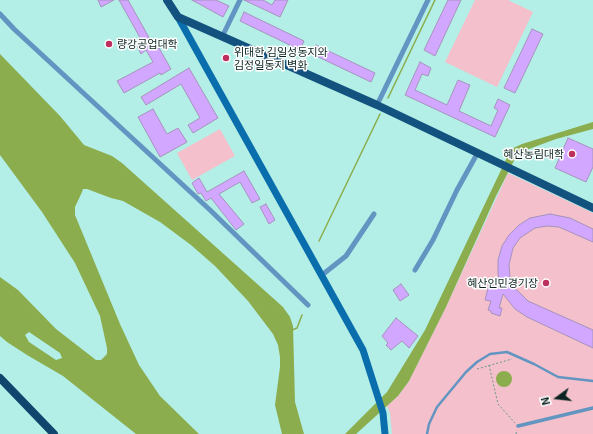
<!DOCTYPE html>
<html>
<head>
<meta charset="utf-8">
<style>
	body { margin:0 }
	#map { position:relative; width:593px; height:434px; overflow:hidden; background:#b3efe7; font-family:"Exo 2",sans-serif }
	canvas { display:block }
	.north { position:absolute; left:537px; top:378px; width:40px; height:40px; -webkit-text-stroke:3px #fff; paint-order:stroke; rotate:255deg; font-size:11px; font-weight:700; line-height:16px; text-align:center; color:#0d2522 }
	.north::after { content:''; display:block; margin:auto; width:14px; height:18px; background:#0d2522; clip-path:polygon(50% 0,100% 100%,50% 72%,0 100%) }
</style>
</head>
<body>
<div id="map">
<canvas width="593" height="434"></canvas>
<div class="north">N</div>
</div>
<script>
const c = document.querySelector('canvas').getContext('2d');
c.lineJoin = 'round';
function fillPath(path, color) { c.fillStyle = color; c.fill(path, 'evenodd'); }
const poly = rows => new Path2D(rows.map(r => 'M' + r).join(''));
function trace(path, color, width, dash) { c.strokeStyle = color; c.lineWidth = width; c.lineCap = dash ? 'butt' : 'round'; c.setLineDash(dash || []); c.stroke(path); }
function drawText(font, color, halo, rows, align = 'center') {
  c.font = font + ' "Exo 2","Noto Sans KR",sans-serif'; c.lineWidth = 3; c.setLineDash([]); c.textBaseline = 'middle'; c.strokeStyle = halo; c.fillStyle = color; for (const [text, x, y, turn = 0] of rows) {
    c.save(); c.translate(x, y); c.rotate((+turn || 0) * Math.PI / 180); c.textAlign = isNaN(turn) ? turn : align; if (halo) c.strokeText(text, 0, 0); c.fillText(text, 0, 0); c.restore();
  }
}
fillPath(poly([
	[475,0,508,0,533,12,497,87,445,62],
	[220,129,235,156,192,180,177,153],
	[508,173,593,213,593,434,392,434,390,413,387,406,398,396,409,381,446,307]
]), '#f4c0cb');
fillPath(poly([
	[0,54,60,116,84,145,112,156,122,163,283,307,290,317,293,326,295,402,304,434,282,434,275,405,280,367,280,357,278,345,273,334,248,301,215,266,191,245,160,222,123,201,111,198,87,189,83,189,82,192,75,207,75,215,120,324,139,365,160,396,199,434,136,434,63,376,27,355,7,342,0,336,0,277,18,290,56,329,96,360,101,360,107,354,107,348,100,316,75,263,42,212,0,155],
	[29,332,60,353,62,358,56,360,29,342,25,335],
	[593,122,593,129,556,139,518,153,496,196,446,307,409,381,398,396,356,434,345,434,387,392,425,330,511,149,522,144],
	'496 379a8 8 0 1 1 16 0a8 8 0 1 1-16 0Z'
]), '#8cad4d');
trace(poly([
	[388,98,435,0],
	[319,241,380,114],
	[292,330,297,328,302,315]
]), '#8cad4d', 1.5);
const building = poly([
	[98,0,114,0,101,7,98,0],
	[119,0,128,0,156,50,159,48,171,69,161,75,160,73,124,93,117,81,153,62,146,50,141,54,137,46,143,43,119,0],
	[192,0,216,0,229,6,223,17,192,0],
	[244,0,263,0,272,5,275,0,288,0,280,17,244,0],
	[448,0,461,0,435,56,424,50,448,0],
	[244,12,304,41,300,50,240,21,244,12],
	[532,29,543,34,515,93,504,88,532,29],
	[316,45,375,73,371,82,312,54,316,45],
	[420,62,431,68,428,76,422,74,415,90,447,105,458,80,470,85,459,111,491,126,498,110,494,108,498,99,510,105,495,137,405,95,420,62],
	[189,68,218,118,193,133,188,125,200,118,181,84,146,105,141,97,189,68],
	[153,109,167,134,178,128,187,142,160,157,138,117,153,109],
	[568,138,593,149,593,167,586,182,555,168,568,138],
	[244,171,260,199,252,203,240,182,219,194,244,224,236,230,211,198,206,201,201,193,198,194,192,183,199,178,207,192,244,171],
	[266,204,275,220,269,224,260,207,266,204],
	[550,214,570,218,593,229,593,242,559,227,547,226,535,228,520,238,513,248,509,265,510,277,515,288,528,301,593,330,593,348,527,317,515,309,503,294,499,308,502,308,500,316,491,313,491,311,488,310,491,301,485,300,489,284,500,287,498,273,498,260,502,246,509,235,519,225,530,218,550,214],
	[401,284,409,295,400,301,393,290,401,284],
	[396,318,418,336,409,348,402,341,391,350,386,345,388,343,382,336,396,318]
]);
fillPath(building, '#d1a7ff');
trace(building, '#a693bc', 1);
trace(poly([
	[489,365,498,404,515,423],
	[477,369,512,359],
	[516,434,517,430]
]), '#6b9792', 1, [2, 2]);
trace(poly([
	[427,434,429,424,437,407,466,372,477,362,490,354,507,352,534,364,558,377,593,381]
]), '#6295c1', 2.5);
trace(poly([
	[518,426,593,408]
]), '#6295c1', 3.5);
trace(poly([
	[0,14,14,29,210,210,308,305],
	[222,37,240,0],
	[377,105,428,0],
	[415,270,433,240,457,190,477,154],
	[322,275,346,256,374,214]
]), '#6295c1', 5);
trace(poly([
	[178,17,363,350,383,413,385,434]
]), '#0a6ead', 7);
trace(poly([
	[167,0,178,17,377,105,593,208]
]), '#13527f', 8);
trace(poly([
	[0,378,54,434]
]), '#10466d', 8);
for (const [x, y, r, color] of [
	[109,44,4,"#bd2f5f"],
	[226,58,4,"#bd2f5f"],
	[572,154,4,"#bd2f5f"],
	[546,283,4,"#bd2f5f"]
]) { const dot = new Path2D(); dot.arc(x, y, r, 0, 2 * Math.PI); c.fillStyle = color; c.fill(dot); trace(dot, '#fff', 1.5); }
drawText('11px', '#0d2522', '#fff', [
	["량강공업대학",117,44],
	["위대한 김일성동지와",234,52],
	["김정일동지 벽화",234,65],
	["혜산농림대학",564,154,"right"],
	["혜산인민경기장",538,283,"right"]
], 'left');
</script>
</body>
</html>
